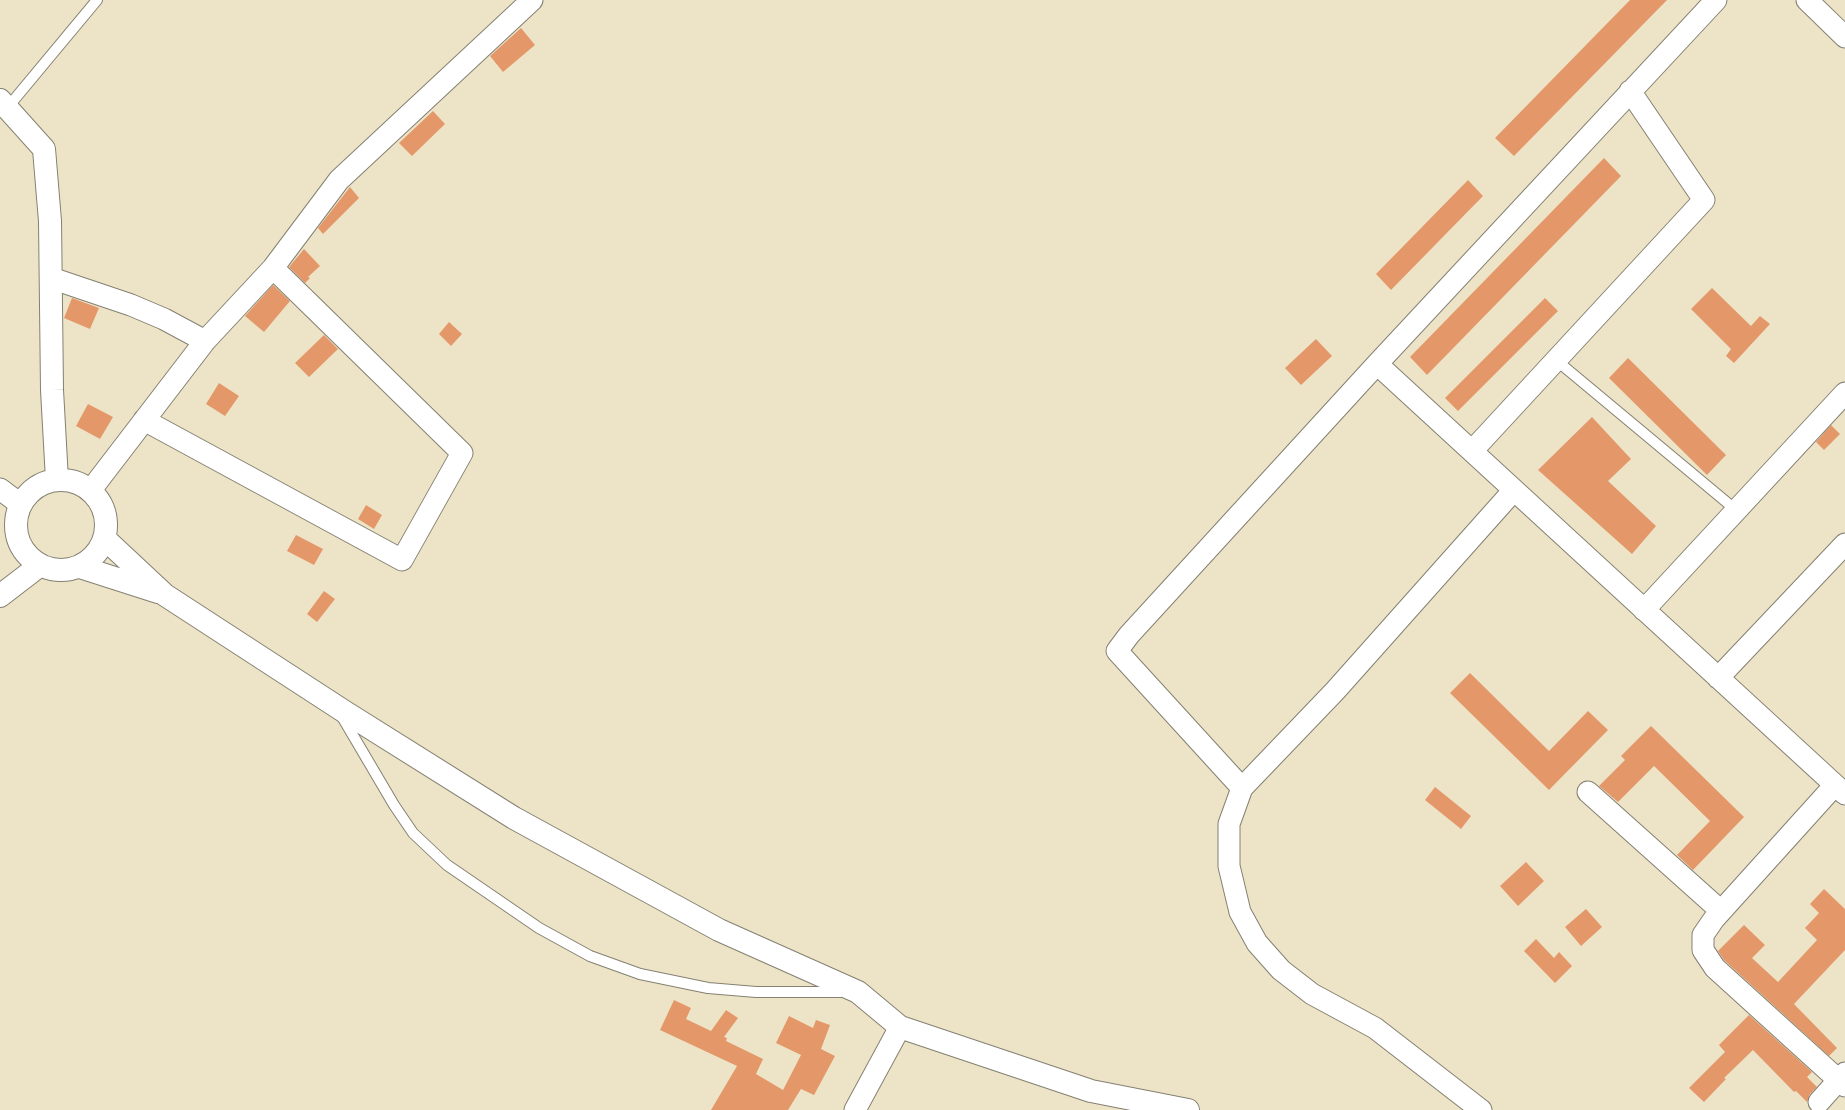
<!DOCTYPE html>
<html>
<head>
<meta charset="utf-8">
<style>
	body { margin:0 }
	canvas { display:block; background:#ede4c7 }
</style>
</head>
<body>
<canvas width="1845" height="1110"></canvas>
<script>
const c = document.querySelector('canvas').getContext('2d');
c.lineJoin = 'round';
function fillPath(path, color) { c.fillStyle = color; c.fill(path, 'evenodd'); }
const poly = rows => new Path2D(rows.map(r => 'M' + r).join(''));
function trace(path, color, width, dash) { c.strokeStyle = color; c.lineWidth = width; c.lineCap = dash ? 'butt' : 'round'; c.setLineDash(dash || []); c.stroke(path); }
fillPath(poly([
	[1630,0,1667,0,1514,156,1495,138],
	[521,28,535,45,503,72,490,56],
	[433,111,445,124,412,156,399,143],
	[1604,158,1621,176,1427,375,1410,357],
	[1468,180,1483,196,1391,290,1376,274],
	[350,187,359,198,323,234,318,228],
	[304,249,320,266,308,277,310,278,305,283,289,267],
	[273,285,290,301,264,332,245,316],
	[1712,288,1751,326,1760,316,1770,324,1734,363,1726,356,1731,349,1691,309],
	[72,298,99,308,90,329,64,318],
	[1545,298,1558,311,1458,411,1445,398],
	[449,322,462,334,451,346,439,334],
	[324,335,338,349,309,377,295,363],
	[1316,339,1332,356,1301,385,1285,368],
	[1628,358,1726,455,1707,475,1609,378],
	[219,383,239,396,225,416,206,404],
	[88,404,113,417,100,439,76,426],
	[1592,417,1631,459,1608,481,1656,526,1632,554,1538,470],
	[1831,425,1840,434,1824,450,1816,442],
	[366,505,382,515,374,529,358,519],
	[296,535,323,549,314,565,287,551],
	[324,591,335,599,317,622,307,614],
	[1470,673,1549,751,1588,711,1608,730,1549,790,1450,693],
	[1651,726,1744,817,1693,870,1677,855,1710,821,1654,766,1618,802,1599,786,1625,760,1621,756],
	[1435,787,1471,816,1461,829,1425,800],
	[1526,862,1544,881,1518,906,1500,886],
	[1824,889,1845,909,1845,950,1794,1004,1837,1048,1829,1056,1724,960,1718,951,1744,925,1765,945,1752,958,1778,982,1817,940,1805,928,1819,913,1810,904],
	[1586,909,1602,927,1581,946,1565,927],
	[1536,939,1554,958,1559,952,1572,966,1555,983,1524,951],
	[674,1000,691,1008,686,1019,711,1031,726,1010,738,1018,724,1037,727,1038,726,1041,763,1059,756,1074,783,1090,801,1055,776,1043,789,1016,813,1028,816,1020,830,1025,821,1049,835,1056,814,1095,801,1089,788,1110,711,1110,737,1066,660,1030],
	[1749,1015,1812,1072,1807,1077,1817,1087,1810,1094,1807,1102,1796,1091,1794,1092,1753,1050,1724,1078,1726,1079,1704,1102,1689,1088,1725,1052,1719,1045]
]), '#e4986a');
const service = poly([
	[8,107,97,0],
	[1556,360,1736,510],
	[341,715,394,805,413,833,447,865,539,928,590,956,640,974,708,988,756,992,844,992]
]);
const minor = poly([
	[1807,0,1845,37],
	[51,278,131,305,164,319,205,341],
	[1377,364,1845,794],
	[144,420,402,560,462,453,273,268],
	[1472,451,1704,200,1630,91],
	[0,489,20,504],
	[1514,490,1335,691,1242,788,1117,651,1129,635,1377,364,1716,0],
	[90,491,205,341,273,268,339,180,532,0],
	[1644,610,1845,393],
	[1718,678,1845,544],
	[1835,785,1714,919,1703,935,1703,950,1715,968,1845,1086],
	[1242,788,1229,824,1229,866,1240,912,1257,943,1281,970,1312,994,1375,1028,1481,1110],
	[1588,792,1721,911],
	[1819,1102,1845,1073],
	[855,1110,900,1027]
]);
const tertiary = poly([
	[0,100,44,149,50,221,52,390,57,480],
	'16 525a45 45 0 1 1 90 0a45 45 0 1 1-90 0Z',
	[104,538,165,595,345,712,514,818,719,930,858,992,900,1027,1091,1091,1188,1110],
	[80,567,158,592],
	[0,596,39,566]
]);
trace(service, '#848072', 12);
trace(minor, '#848072', 23);
trace(tertiary, '#848072', 24);
trace(service, '#fff', 10);
trace(minor, '#fff', 21);
trace(tertiary, '#fff', 22);
</script>
</body>
</html>
